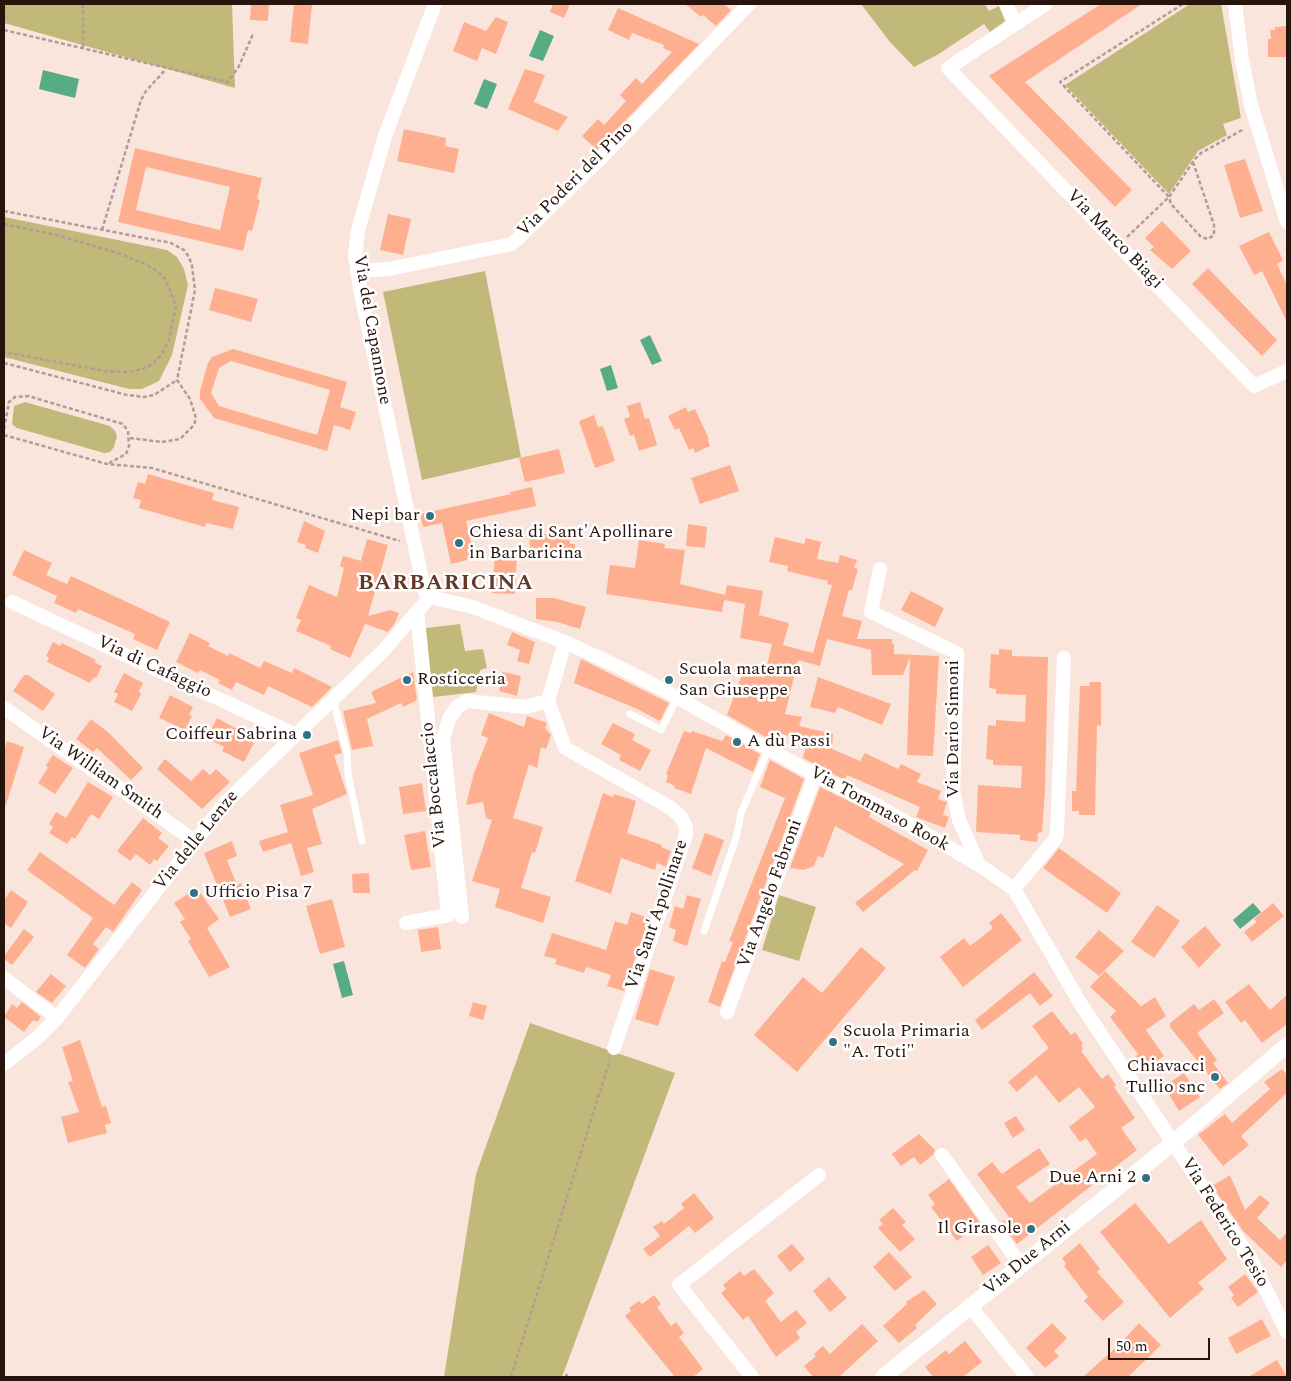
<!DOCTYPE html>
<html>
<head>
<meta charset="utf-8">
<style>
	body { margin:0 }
	#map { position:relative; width:1291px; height:1381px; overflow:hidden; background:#fae5dd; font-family:Spectral,serif }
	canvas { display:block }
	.frame { position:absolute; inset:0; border:5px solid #26140d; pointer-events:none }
	.scale { position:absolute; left:1108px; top:1338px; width:102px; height:22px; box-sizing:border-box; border:2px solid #26140d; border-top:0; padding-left:6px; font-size:15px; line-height:18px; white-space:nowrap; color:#26140d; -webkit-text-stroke:4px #fff; paint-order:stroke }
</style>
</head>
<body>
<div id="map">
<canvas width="1291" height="1381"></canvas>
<div class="frame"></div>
<div class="scale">50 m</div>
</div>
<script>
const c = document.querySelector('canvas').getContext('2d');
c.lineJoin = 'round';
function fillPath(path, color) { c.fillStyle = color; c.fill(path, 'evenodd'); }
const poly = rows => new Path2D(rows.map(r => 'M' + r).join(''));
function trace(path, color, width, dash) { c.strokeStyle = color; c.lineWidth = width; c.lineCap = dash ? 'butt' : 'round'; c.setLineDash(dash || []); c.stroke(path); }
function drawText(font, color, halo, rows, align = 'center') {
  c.font = font + ' Spectral,serif'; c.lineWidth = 5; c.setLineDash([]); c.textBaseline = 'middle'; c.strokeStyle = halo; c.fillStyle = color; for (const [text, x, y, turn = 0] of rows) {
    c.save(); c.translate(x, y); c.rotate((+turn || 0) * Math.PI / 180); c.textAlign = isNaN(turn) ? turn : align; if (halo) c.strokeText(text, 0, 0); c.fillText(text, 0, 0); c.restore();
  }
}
fillPath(poly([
	[4,4,232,4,235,88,4,23],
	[861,4,985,4,989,11,999,6,1005,21,990,32,984,24,937,55,914,67,890,42],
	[1190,4,1221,4,1241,118,1223,124,1227,135,1198,151,1169,194,1065,85],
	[4,217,167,250,177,257,184,269,188,285,172,355,159,381,142,389,129,389,4,357],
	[485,271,521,457,422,480,383,292],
	[25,402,110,426,115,431,117,436,114,447,110,452,104,453,17,428,12,424,14,406],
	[460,624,465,651,483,649,487,668,480,670,476,692,433,697,426,628],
	[779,895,816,907,799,961,762,950],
	[530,1023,675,1073,562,1377,444,1377,476,1174]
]), '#c1b97a');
fillPath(poly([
	[540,30,554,36,543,61,529,56],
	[43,70,79,79,75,98,39,89],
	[484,79,497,84,487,109,474,104],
	[650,335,662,361,652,365,640,340],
	[611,365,618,388,607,391,600,369],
	[1253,903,1261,912,1240,929,1233,920],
	[344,961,353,995,342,998,333,964]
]), '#57ac85');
fillPath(poly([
	[251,4,269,4,268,21,250,20],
	[294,4,312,4,308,44,290,42],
	[553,4,570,4,564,18,550,12],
	[685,4,724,4,731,10,716,26,703,15,701,17],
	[1101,4,1142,4,1025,82,1132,190,1115,207,989,76],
	[618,8,699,44,597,150,582,136,598,119,604,125,626,101,620,95,636,78,642,84,672,52,663,48,664,45,632,33,629,40,608,30],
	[496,17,508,22,496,54,482,48,477,61,453,51,464,22,486,31],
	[1287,26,1287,57,1268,57,1268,39,1271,39,1270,30,1275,30,1275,27],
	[525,69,545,75,534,102,568,117,558,131,508,109],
	[404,129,446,138,445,146,459,149,454,173,397,161],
	[135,148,262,178,257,199,260,200,252,231,248,230,243,251,118,222],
	[146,167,230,187,220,230,136,210],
	[1245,159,1263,211,1240,218,1224,165],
	[388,214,411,219,403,255,380,250],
	[1162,221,1191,251,1172,269,1150,250,1154,247,1145,238],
	[1269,232,1283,260,1277,264,1287,285,1287,322,1262,271,1254,275,1239,246],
	[1208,268,1277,340,1262,356,1192,284],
	[215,288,258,299,251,322,209,310],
	[233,349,347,382,340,407,356,412,350,430,334,425,327,451,214,418,200,399,200,391,208,363,212,357],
	[231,361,330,390,317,435,219,406,211,393,219,368],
	[640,402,645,419,649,418,657,445,639,451,634,435,630,436,624,419,630,417,627,406],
	[686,407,688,412,695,409,709,439,708,440,710,446,695,453,693,448,689,450,679,428,675,430,668,416],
	[594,415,598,427,603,426,615,461,595,468,579,421],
	[559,449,565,473,525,482,519,458],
	[730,465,739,491,700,504,691,478],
	[148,474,214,493,212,500,239,507,233,529,206,523,205,527,139,508,141,500,133,498,138,482,145,484],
	[532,487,536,506,466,521,475,558,451,564,442,523,423,527,420,514,511,494,510,492],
	[304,521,325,531,318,553,305,548,306,545,297,542],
	[688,524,707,527,705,548,686,546],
	[529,534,569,535,570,544,575,544,575,556,531,556],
	[775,537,804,544,806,538,821,542,817,559,838,563,840,555,857,560,854,568,858,569,852,590,849,590,842,616,862,621,857,639,892,639,892,644,894,644,894,654,939,656,933,756,907,755,910,657,903,675,872,675,871,650,827,639,820,666,798,660,785,714,802,717,799,726,833,734,832,749,860,761,865,753,898,769,901,764,921,774,917,782,941,791,938,799,947,802,943,815,949,817,945,828,916,817,920,807,847,775,845,780,803,758,807,742,779,733,776,743,727,715,744,669,764,678,772,644,740,638,745,604,724,600,722,612,606,594,610,565,635,568,639,540,665,544,664,548,685,550,680,584,725,595,727,585,763,591,759,615,789,623,783,645,813,653,832,585,827,584,828,581,787,571,788,566,769,562],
	[367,539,388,545,368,616,390,610,399,613,395,623,388,632,365,624,350,658,330,649,331,646,296,631,301,620,296,618,309,585,337,597,344,568,340,566,343,556,361,561],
	[24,550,52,563,46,575,67,584,71,576,170,622,157,650,133,639,135,634,78,609,76,613,54,603,57,596,12,575],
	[495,553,517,554,515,594,492,593],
	[911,591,944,608,935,627,901,610],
	[536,598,554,598,586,607,580,629,557,622,536,619],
	[512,632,535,642,529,664,517,661,520,650,507,645],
	[190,633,210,643,208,646,228,656,229,653,260,668,264,661,292,673,294,668,332,687,312,707,268,686,264,695,236,682,232,690,218,683,220,680,200,670,198,673,176,662],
	[53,642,60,646,62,643,96,660,94,662,102,666,96,678,94,677,90,683,47,662,49,658,46,656],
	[999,649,1012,650,1012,656,1048,657,1045,791,1042,832,1038,833,1037,842,1020,840,1020,835,976,832,978,785,1021,788,1022,766,993,765,993,760,986,759,988,725,996,726,996,720,1025,722,1026,695,996,694,996,689,989,688,991,654,999,655],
	[581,659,669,703,660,721,635,708,574,683],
	[413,672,417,700,403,707,401,703,367,719,373,746,352,750,343,711,376,703,371,692],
	[503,672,521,676,517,696,499,691],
	[124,673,143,683,139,691,141,694,132,711,114,702,118,694,114,692],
	[24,675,28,675,55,694,43,711,13,691],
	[818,677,891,704,882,725,838,707,835,713,810,707],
	[1090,682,1101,682,1101,726,1097,725,1095,815,1079,815,1079,811,1072,811,1072,791,1076,791,1080,686,1089,686],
	[170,695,193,707,189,715,192,716,185,730,159,718],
	[489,713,524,727,527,716,547,723,545,728,551,735,546,749,541,747,537,768,529,764,513,818,543,827,535,853,532,852,521,888,551,897,543,923,495,907,500,889,472,881,492,820,486,818,483,802,466,805,474,773,488,738,481,735],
	[217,718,237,729,235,732,254,743,244,762,222,751,224,747,207,738],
	[91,719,109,733,143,768,131,780,97,748,93,752,76,739],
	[613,723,635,734,632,740,651,750,640,771,619,760,621,755,601,744],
	[684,731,691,733,692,731,722,741,726,735,760,754,753,772,706,748,691,794,674,788,675,786,666,782,668,775,666,774],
	[338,740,342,753,334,755,347,794,312,809,322,844,307,848,314,872,301,876,291,843,263,852,259,841,288,832,280,805,313,795,299,753],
	[7,741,24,747,6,805,4,805,4,751],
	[53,755,73,768,55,794,38,783,48,768,46,765],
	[165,759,191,781,203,769,210,775,216,769,230,782,202,809,157,769],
	[770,760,804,779,720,1007,708,1002,722,961,725,962,733,942,729,941,785,798,760,787],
	[88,782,113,797,99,819,91,814,75,839,72,837,67,844,49,833,53,827,49,824,56,812,66,818],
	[422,783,426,811,403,814,399,787],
	[820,787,871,812,869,817,928,850,917,871,915,870,863,912,855,903,904,864,835,826,823,858,818,856,814,866,804,870,790,868],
	[603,793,613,797,614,794,636,801,627,833,662,845,661,847,671,851,666,867,657,863,655,870,621,858,611,894,575,881],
	[143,818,162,833,158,838,169,846,157,861,154,859,150,865,136,854,130,861,117,851],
	[425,831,431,867,411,870,404,835],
	[705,833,724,840,711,876,692,868],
	[232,841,237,856,227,860,237,885,241,883,251,909,230,917,204,853],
	[1059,848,1121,893,1107,913,1043,868],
	[40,852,114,905,132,882,142,890,113,932,106,927,93,944,99,949,85,968,67,955,93,918,27,870],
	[369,873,370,893,353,893,352,874],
	[197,888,219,919,207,928,230,967,209,977,188,941,191,939,180,922,185,919,174,903],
	[11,890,28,902,11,928,4,923,4,900],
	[687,895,701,899,687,946,673,941,676,930,669,927,675,906,683,909],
	[332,899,345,947,320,954,306,906],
	[1273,903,1284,916,1252,942,1244,932,1257,922,1254,919],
	[1157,905,1180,921,1154,958,1131,942],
	[631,912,649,918,624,991,607,986,611,975,586,967,584,973,555,964,557,959,544,956,552,933,606,950,615,921,627,925],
	[1001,913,1022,940,963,987,940,957,964,938,970,946,993,928,989,923],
	[1205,926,1221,945,1199,968,1181,947],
	[438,927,441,949,421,952,418,930],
	[24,929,34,937,12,965,4,959,4,956],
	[1099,930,1124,951,1099,976,1075,957],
	[861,947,886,968,797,1072,754,1035,803,977,822,993],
	[650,969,675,977,658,1026,635,1019],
	[1105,971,1141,1006,1155,997,1166,1016,1146,1030,1164,1056,1145,1069,1136,1056,1138,1054,1110,1017,1116,1011,1090,987],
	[1034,972,1053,996,1040,1006,1030,993,982,1030,975,1020],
	[51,974,66,986,52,1003,36,992],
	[1249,984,1270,1010,1287,995,1287,1024,1262,1043,1245,1020,1241,1023,1225,1002],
	[1214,999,1224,1013,1197,1033,1217,1060,1213,1063,1228,1083,1220,1089,1170,1027,1170,1023,1194,1004,1199,1010],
	[22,1002,41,1017,37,1022,33,1020,24,1032,4,1017,12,1004,17,1008],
	[473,1002,487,1006,483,1020,469,1016],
	[1052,1011,1071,1035,1075,1032,1083,1044,1081,1045,1083,1049,1081,1051,1102,1079,1108,1074,1116,1085,1114,1087,1135,1118,1121,1128,1137,1150,1017,1244,1001,1223,1009,1217,977,1174,992,1162,1002,1174,1039,1148,1050,1164,1016,1187,1030,1203,1097,1154,1086,1138,1080,1142,1069,1127,1095,1107,1079,1087,1059,1103,1036,1075,1017,1092,1008,1082,1049,1048,1032,1026],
	[80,1040,102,1107,106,1106,111,1123,105,1125,107,1133,68,1143,61,1117,79,1112,68,1082,73,1081,62,1047],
	[1282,1069,1287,1075,1287,1093,1241,1136,1249,1145,1223,1166,1198,1135,1225,1114,1232,1123,1270,1089,1264,1082],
	[1184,1073,1200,1097,1179,1111,1164,1086],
	[1016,1116,1025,1130,1013,1138,1004,1123],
	[919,1134,935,1150,933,1155,920,1165,914,1157,901,1166,892,1154],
	[1230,1175,1245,1210,1260,1195,1270,1203,1257,1218,1280,1240,1287,1232,1287,1260,1281,1267,1243,1231,1212,1186],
	[949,1179,980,1223,957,1241,931,1207,935,1204,928,1195],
	[694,1193,714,1218,695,1233,689,1226,650,1257,643,1249,660,1236,653,1227,662,1221,664,1224,684,1208,681,1204],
	[1135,1203,1169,1244,1201,1220,1227,1259,1198,1283,1204,1289,1170,1318,1100,1232],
	[893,1208,906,1222,902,1225,915,1239,900,1252,878,1228,883,1224,879,1220],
	[1080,1243,1100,1269,1097,1272,1124,1302,1103,1321,1084,1301,1088,1297,1064,1266,1066,1264,1062,1258],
	[792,1244,805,1259,790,1272,777,1256],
	[988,1245,1001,1263,983,1275,971,1257],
	[889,1252,912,1277,895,1291,873,1267],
	[754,1269,774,1293,765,1301,781,1322,796,1310,807,1323,796,1332,800,1338,776,1357,748,1316,743,1320,721,1293,726,1289,723,1285,740,1271,744,1276],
	[1245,1274,1258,1292,1238,1307,1231,1298,1234,1295,1228,1287],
	[829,1277,847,1298,830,1312,813,1291],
	[924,1290,937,1304,915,1325,917,1328,899,1343,883,1326,907,1304,906,1302],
	[654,1295,661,1304,657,1307,671,1326,676,1322,684,1333,679,1337,703,1369,693,1377,675,1377,625,1316,631,1311,629,1308,639,1301,642,1304],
	[1262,1319,1271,1336,1236,1354,1228,1338],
	[1052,1323,1067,1338,1054,1351,1059,1356,1045,1368,1026,1348],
	[1139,1323,1161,1345,1128,1377,1083,1377,1121,1343],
	[862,1324,878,1341,839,1377,813,1377,804,1366,816,1356,814,1354,823,1346,830,1354],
	[965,1341,982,1362,963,1377,933,1377,925,1367,946,1350,949,1354],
	[1277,1360,1287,1377,1248,1377]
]), '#feaf90');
trace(poly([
	[83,4,83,49],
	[4,30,228,82,239,66,253,34],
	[1193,162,1214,225,1214,235,1208,239,1201,237,1171,204,1169,197,1195,159,1201,153,1244,129],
	[4,211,171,243,184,250,189,257,192,266,195,290,177,380,190,399,196,418,194,425,180,439,162,442,130,438],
	[4,224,56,235,118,253,143,263,157,271,166,280,176,306,169,340,162,354,153,364,142,369,129,372,105,371,4,352],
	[102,230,141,100,146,91,166,69],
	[1127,237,1169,197,1060,82,1183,4],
	[4,363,127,395,144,397,154,395,177,380],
	[4,429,9,402,15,397,28,396,123,424,128,431,129,446,126,454,109,463],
	[4,435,107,464,152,468,400,541],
	[511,1377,610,1059],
	[566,1377,567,1374]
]), '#b19d96', 2.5, [4, 2.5]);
trace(poly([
	[333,700,347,752,348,774,362,841],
	[630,714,661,730,677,698],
	[704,931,736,838,741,813,768,750]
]), '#fff', 7);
trace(poly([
	[1006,4,1015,23],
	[1046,4,948,68,1254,386,1287,371],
	[1235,4,1242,60,1251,105,1287,222],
	[357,271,389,269,512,244,603,156,749,4],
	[880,569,871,612,957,653,953,790,959,820,979,865],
	[430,597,473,607,565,642,617,666,664,690,815,775,880,807,979,865,1014,889,1080,1003,1252,1261,1287,1332],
	[12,602,296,735],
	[548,701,565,748,671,808,681,817,686,827,686,835,614,1048],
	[548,701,565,642],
	[4,708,195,841],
	[1014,889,1056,838,1057,832,1064,658],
	[462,917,443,739,449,719,457,707,467,701,525,707,548,701],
	[406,923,448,915,417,612],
	[4,978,57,1018],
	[727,1012,815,775],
	[4,1064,36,1039,57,1018,225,803,383,651,430,597,425,592,421,575,360,289,355,255,358,230,385,136,435,4],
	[942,1155,1020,1264],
	[970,1306,1027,1377],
	[752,1377,679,1285,819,1175]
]), '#fff', 14);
trace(poly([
	[883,1377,1174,1142,1287,1045]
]), '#fff', 16);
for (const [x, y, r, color] of [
	[430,516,5,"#317085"],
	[459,543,5,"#317085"],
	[407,680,5,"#317085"],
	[669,680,5,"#317085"],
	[307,735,5,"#317085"],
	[737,742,5,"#317085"],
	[194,893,5,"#317085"],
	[833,1042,5,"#317085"],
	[1215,1077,5,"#317085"],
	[1146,1178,5,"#317085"],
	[1031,1229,5,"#317085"]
]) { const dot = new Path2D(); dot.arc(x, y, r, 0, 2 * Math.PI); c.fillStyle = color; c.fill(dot); trace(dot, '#fff', 2); }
drawText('18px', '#26140d', '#fff', [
	["Via Poderi del Pino",576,180,-45],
	["Via Marco Biagi",1114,240,46],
	["Via del Capannone",371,330,80],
	["Via di Cafaggio",154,668,25],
	["Via Dario Simoni",954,729,-90],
	["Via William Smith",100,774,35],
	["Via Boccalaccio",435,785,-96],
	["Via Tommaso Rook",879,810,29],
	["Via delle Lenze",197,841,-51],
	["Via Angelo Fabroni",771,894,-70],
	["Via Sant'Apollinare",658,915,-71],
	["Via Federico Tesio",1224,1223,58],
	["Via Due Arni",1028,1259,-39]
]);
drawText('18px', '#26140d', '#fff', [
	["Nepi bar",420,516,"right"],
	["Chiesa di Sant'Apollinare",469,533],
	["in Barbaricina",469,554],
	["Scuola materna",679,670],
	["San Giuseppe",679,691],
	["Rosticceria",417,680],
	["Coiffeur Sabrina",297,735,"right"],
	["A dù Passi",747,742],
	["Ufficio Pisa 7",204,893],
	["Scuola Primaria",843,1032],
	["\"A. Toti\"",843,1053],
	["Chiavacci",1205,1067,"right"],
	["Tullio snc",1205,1088,"right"],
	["Due Arni 2",1136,1178,"right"],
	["Il Girasole",1021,1229,"right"]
], 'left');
c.letterSpacing = '1px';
drawText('bold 22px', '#623929', '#fff', [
	["BARBARICINA",446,585]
]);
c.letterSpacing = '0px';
</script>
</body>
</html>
